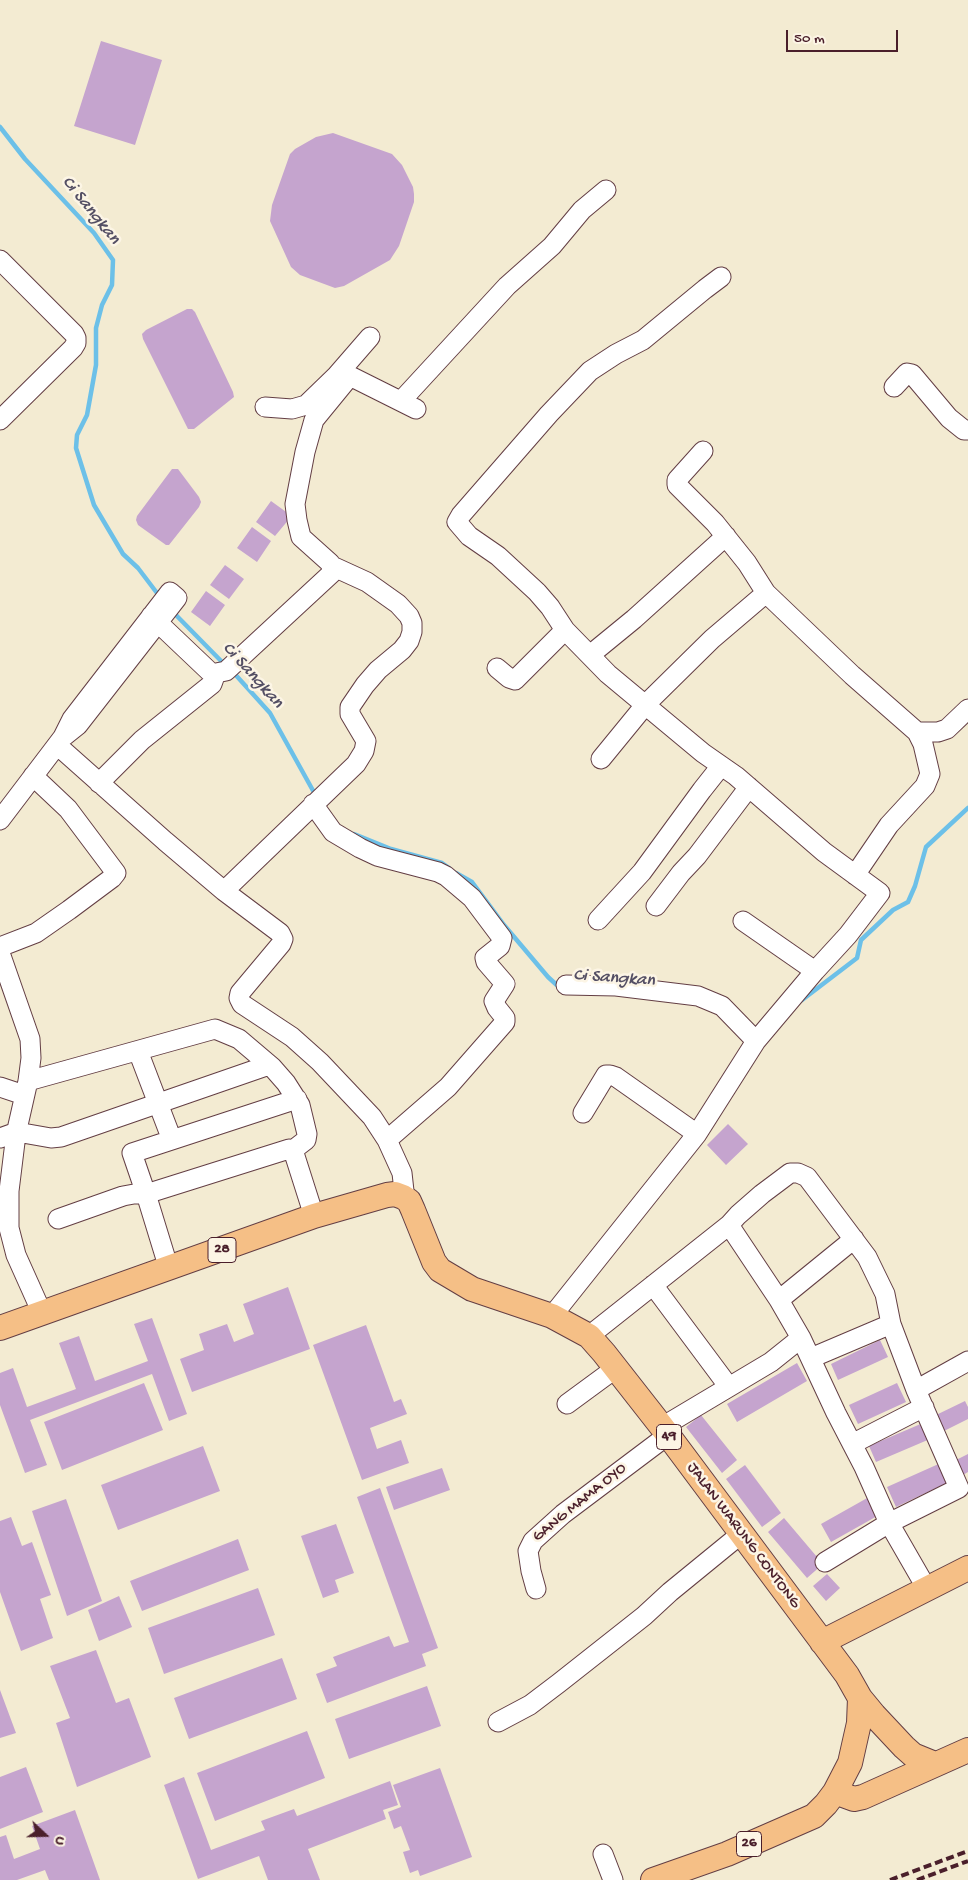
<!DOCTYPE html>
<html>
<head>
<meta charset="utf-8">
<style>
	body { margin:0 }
	#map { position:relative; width:968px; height:1880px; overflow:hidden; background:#f3ebd2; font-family:"Gochi Hand",sans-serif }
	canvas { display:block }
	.north { position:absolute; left:20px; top:1810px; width:50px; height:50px; -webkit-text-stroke:4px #fcf5e5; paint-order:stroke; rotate:111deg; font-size:14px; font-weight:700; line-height:20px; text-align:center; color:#4a1f2b }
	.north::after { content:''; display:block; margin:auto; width:18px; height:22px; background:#4a1f2b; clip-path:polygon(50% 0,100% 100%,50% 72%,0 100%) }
	.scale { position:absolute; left:786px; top:30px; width:112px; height:22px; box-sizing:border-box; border:2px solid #4a1f2b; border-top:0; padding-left:6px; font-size:15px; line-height:18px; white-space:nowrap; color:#4a1f2b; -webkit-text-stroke:4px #fcf5e5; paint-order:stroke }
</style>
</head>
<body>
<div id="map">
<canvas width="968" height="1880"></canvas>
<div class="north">U</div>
<div class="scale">50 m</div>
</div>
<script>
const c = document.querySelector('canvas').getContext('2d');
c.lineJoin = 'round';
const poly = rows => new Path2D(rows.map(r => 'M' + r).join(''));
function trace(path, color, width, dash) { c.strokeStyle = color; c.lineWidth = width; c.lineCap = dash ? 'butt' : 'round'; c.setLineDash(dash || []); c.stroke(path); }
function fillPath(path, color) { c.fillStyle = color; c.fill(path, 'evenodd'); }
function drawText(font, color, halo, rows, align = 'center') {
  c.font = font + ' "Gochi Hand",sans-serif'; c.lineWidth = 5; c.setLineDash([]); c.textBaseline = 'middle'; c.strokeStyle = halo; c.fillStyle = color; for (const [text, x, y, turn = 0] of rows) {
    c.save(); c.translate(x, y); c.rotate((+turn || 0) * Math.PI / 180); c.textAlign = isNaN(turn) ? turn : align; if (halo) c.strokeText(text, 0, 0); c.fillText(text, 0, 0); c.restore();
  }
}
trace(poly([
	[0,127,25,159,94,233,113,260,112,285,102,305,96,328,96,365,87,415,77,435,76,448,94,505,123,554,138,568,160,597],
	[173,612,225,665],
	[233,672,270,713,316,796],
	[354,834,391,849,442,863,449,868],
	[456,873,472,882,504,925,548,977,560,988],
	[802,1000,857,958,861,940,893,910,908,902,915,886,926,847,968,808]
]), '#6cc0e8', 4.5);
fillPath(poly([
	[101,41,162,60,135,145,74,126],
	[333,133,392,154,402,165,413,187,414,194,414,202,399,246,390,260,344,286,335,288,300,275,291,267,270,221,272,205,290,154,295,149,316,137],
	[187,309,192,309,195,312,233,392,234,397,194,429,188,429,143,339,142,334,146,330],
	[172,469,178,469,199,497,201,502,199,507,169,545,166,545,138,525,136,520,137,516],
	[271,501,289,514,290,518,275,536,256,522],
	[252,527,271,541,257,562,237,548],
	[225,565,244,579,229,599,210,585],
	[206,591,225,605,210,626,191,612],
	[728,1124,748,1144,726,1165,707,1145],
	[288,1287,310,1349,192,1392,180,1359,204,1350,199,1334,227,1324,234,1342,254,1334,243,1304],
	[152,1318,187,1414,169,1421,152,1374,30,1420,47,1465,25,1473,0,1405,0,1373,13,1368,27,1407,76,1389,59,1343,79,1336,95,1381,148,1361,134,1324],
	[366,1325,394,1402,401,1399,407,1414,370,1428,377,1449,401,1440,409,1463,362,1480,313,1345],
	[880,1340,888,1357,838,1380,831,1364],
	[797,1363,807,1381,737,1422,727,1404],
	[144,1383,163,1430,62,1470,44,1422],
	[897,1383,906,1402,858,1424,849,1405],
	[965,1401,968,1407,968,1419,942,1432,934,1416],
	[701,1415,737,1460,722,1473,686,1427],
	[923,1423,930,1439,876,1462,869,1446],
	[203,1446,220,1491,118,1530,101,1485],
	[968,1454,968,1472,963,1475,956,1460],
	[943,1462,951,1481,896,1507,887,1487],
	[745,1465,781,1513,762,1527,726,1479],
	[442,1468,450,1490,394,1510,386,1487],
	[380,1488,438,1648,422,1654,426,1666,327,1703,316,1674,337,1666,333,1657,389,1636,394,1647,409,1642,357,1497],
	[869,1497,879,1515,831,1542,821,1524],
	[66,1499,102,1601,67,1616,32,1511],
	[11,1517,22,1546,32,1542,51,1595,40,1599,53,1638,21,1651,0,1592,0,1521],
	[784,1518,823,1564,807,1578,768,1532],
	[336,1524,354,1573,335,1580,339,1592,323,1598,301,1536],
	[238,1539,249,1570,142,1611,130,1581],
	[827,1574,840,1588,826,1601,813,1586],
	[258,1588,275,1635,164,1674,148,1628],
	[119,1596,132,1627,99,1641,88,1610],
	[96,1650,116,1703,129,1698,151,1757,77,1787,56,1723,70,1718,50,1666],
	[282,1658,297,1699,189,1739,174,1698],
	[427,1686,441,1726,349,1759,335,1719],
	[0,1690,16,1733,0,1738],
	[307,1731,325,1778,215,1821,197,1773],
	[26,1767,43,1812,0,1829,0,1777],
	[440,1768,472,1857,420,1876,418,1870,410,1873,403,1852,410,1850,401,1826,394,1829,388,1812,401,1807,393,1785],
	[184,1777,211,1850,265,1830,261,1821,294,1809,297,1816,390,1781,398,1805,383,1810,386,1819,308,1849,320,1880,268,1880,259,1856,198,1879,164,1785],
	[75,1810,100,1880,49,1880,45,1870,17,1880,0,1880,0,1837,6,1835,14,1859,40,1849,32,1826]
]), '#c5a4ce');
const minor = poly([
	[0,260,74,334,76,338,76,343,73,348,0,420],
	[894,387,907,373,912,374,949,418,964,430,968,430],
	[401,401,507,286,552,246,582,210,606,190],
	[265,407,292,409,306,405,337,375,370,337],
	[703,451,677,480,677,485,715,523,747,563,766,593,852,675,917,732,923,744,930,774,925,786,889,825,855,875],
	[151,616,210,672,216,673,226,671,333,572,330,563,301,537,297,520,295,504,305,452,314,420,350,376,416,409],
	[590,655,634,619,726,536],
	[497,668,509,678,515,680,565,630],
	[917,732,938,732,947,729,968,709],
	[57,745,165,841,224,891,280,933,283,939,281,944,240,993,239,998,242,1004,292,1037,320,1062,372,1117,387,1140,402,1173,404,1191,403,1197],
	[601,759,646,704,712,639,766,593],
	[99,783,142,740,212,684,216,673],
	[313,804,333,832,360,848,377,856,438,872,446,876,472,898,502,938,500,946,485,958,486,962,505,984,494,1001,497,1008,505,1018,505,1022,448,1087,387,1140],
	[0,820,63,737,72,719,170,592,177,598,78,725,63,737],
	[224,891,356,764,364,751,366,741,350,714,350,707,365,685,378,670,402,650,409,641,412,632,412,623,409,616,398,604,367,582,332,566],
	[656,906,681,873,697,856,749,787],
	[598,920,642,872,702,790,721,766],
	[743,921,815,971],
	[0,947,36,933,69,910,112,878,116,873,68,809,33,776],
	[0,953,30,1039,31,1058,28,1081,16,1134,9,1191,9,1228,16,1255,42,1313],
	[566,985,616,986,698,996,722,1006,756,1041],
	[138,1051,172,1140],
	[28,1081,215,1029,239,1039,272,1067,286,1083,300,1105,307,1134,306,1140,293,1150,289,1149,146,1194,134,1194,123,1196,58,1219],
	[0,1087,24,1095],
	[583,1113,606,1075,610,1075,616,1077,697,1134],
	[0,1138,17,1132,51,1138,61,1137,269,1065],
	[293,1150,314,1216],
	[729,1225,738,1215,762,1194,790,1173,798,1173,807,1177,867,1257,885,1294,891,1324],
	[169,1269,146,1194,132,1153,297,1099],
	[653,1285,729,1387],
	[779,1300,854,1239],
	[552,1316,697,1134,756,1041,815,971,848,935,880,893,824,852,736,776,703,753,608,674,565,630,550,607,537,592,498,556,469,536,457,522,461,515,549,414,590,371,616,354,643,340,705,289,721,277],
	[589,1336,729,1225,779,1300,801,1338,836,1413,864,1467,889,1523,927,1589],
	[811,1358,891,1324,916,1390,959,1488,889,1523,825,1562],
	[916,1390,968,1361],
	[567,1404,616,1368],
	[662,1427,771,1362,801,1338],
	[852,1444,924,1407],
	[536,1589,531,1571,528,1551,533,1541,563,1514,668,1435],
	[498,1722,530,1705,559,1683,644,1616,670,1592,741,1534],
	[603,1854,613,1880]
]);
const major = poly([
	[0,1328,314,1216,387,1195,395,1194,403,1197,409,1201,413,1210,434,1262,440,1270,472,1289,552,1316,589,1336,604,1353,662,1427,847,1675,860,1698,874,1715,904,1747,913,1755,935,1764],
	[822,1642,968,1568],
	[835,1792,854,1799,863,1797,968,1750],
	[653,1880,727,1854,814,1816,826,1804,835,1792,850,1763,859,1723,860,1698]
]);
trace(minor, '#633e44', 21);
trace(major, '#633e44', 26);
trace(minor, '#fff', 19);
trace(major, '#f5bf86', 24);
trace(poly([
	[890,1880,968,1851],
	[917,1880,968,1861]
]), '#4a1f2b', 4, [8, 4]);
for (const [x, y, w] of [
	[222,1250,28],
	[669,1437,25],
	[749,1844,25]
]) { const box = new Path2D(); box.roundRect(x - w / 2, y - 12.5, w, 25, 4); c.fillStyle = '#fcf5e5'; c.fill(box); trace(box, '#4a1f2b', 1); }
drawText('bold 15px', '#4a1f2b', null, [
	["28",222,1250],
	["49",669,1437],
	["26",749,1844]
]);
drawText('16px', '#4a1f2b', '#fcf5e5', [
	["GANG MAMA OYO",580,1503,-39],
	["JALAN WARUNG CONTONG",743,1536,53]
]);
drawText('italic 18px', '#544f64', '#fcf5e5', [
	["Ci Sangkan",90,211,51],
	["Ci Sangkan",252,676,48],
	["Ci Sangkan",614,979,4]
]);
</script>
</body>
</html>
